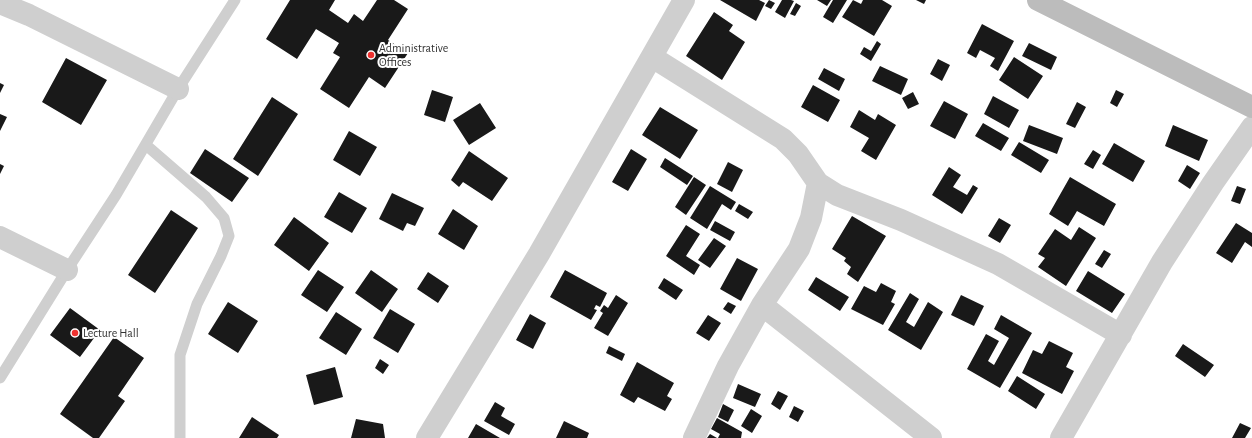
<!DOCTYPE html>
<html>
<head>
<meta charset="utf-8">
<style>
	body { margin:0 }
	canvas { display:block; background:#fff }
</style>
</head>
<body>
<canvas width="1252" height="438"></canvas>
<script>
const c = document.querySelector('canvas').getContext('2d');
c.lineJoin = 'round';
function fillPath(path, color) { c.fillStyle = color; c.fill(path, 'evenodd'); }
const poly = rows => new Path2D(rows.map(r => 'M' + r).join(''));
function trace(path, color, width, dash) { c.strokeStyle = color; c.lineWidth = width; c.lineCap = dash ? 'butt' : 'round'; c.setLineDash(dash || []); c.stroke(path); }
function drawText(font, color, halo, rows, align = 'center') {
  c.font = font + ' "Alegreya Sans",sans-serif'; c.lineWidth = 4; c.setLineDash([]); c.textBaseline = 'middle'; c.strokeStyle = halo; c.fillStyle = color; for (const [text, x, y, turn = 0] of rows) {
    c.save(); c.translate(x, y); c.rotate((+turn || 0) * Math.PI / 180); c.textAlign = isNaN(turn) ? turn : align; if (halo) c.strokeText(text, 0, 0); c.fillText(text, 0, 0); c.restore();
  }
}
fillPath(poly([
	[290,0,335,0,329,10,348,23,354,14,363,21,377,0,394,0,408,9,388,40,408,53,385,88,369,77,349,108,320,89,340,57,333,53,339,43,316,29,297,59,266,39],
	[720,0,759,0,765,3,756,21],
	[769,0,775,3,771,9,765,6],
	[782,0,791,0,794,1,785,18,775,12],
	[817,0,831,0,827,6],
	[833,0,847,0,833,23,823,17],
	[853,0,861,4,863,0,882,0,892,6,874,36,842,17],
	[916,0,926,0,924,4],
	[796,3,801,6,795,16,790,14],
	[714,12,733,25,729,31,745,42,722,80,686,56],
	[982,24,1014,41,998,71,990,66,995,58,980,50,976,58,967,53],
	[877,41,881,44,871,61,860,54,864,47,871,51],
	[1029,43,1057,57,1051,70,1022,56],
	[1014,57,1043,76,1028,99,999,80],
	[66,58,107,80,81,125,42,102],
	[938,59,950,65,942,81,930,74],
	[880,66,908,79,901,95,872,81],
	[824,68,845,79,839,91,818,79],
	[0,83,4,85,0,93],
	[813,85,840,100,828,122,801,107],
	[432,90,453,97,445,122,424,115],
	[1116,90,1124,94,1117,107,1110,103],
	[913,92,919,104,908,109,902,98],
	[993,96,1019,110,1009,128,984,114],
	[272,97,298,114,258,176,233,159],
	[944,101,968,114,955,139,930,126],
	[1077,102,1086,107,1075,128,1066,124],
	[480,103,496,128,469,145,453,120],
	[660,107,698,130,680,159,642,135],
	[859,110,875,120,878,114,896,125,876,160,861,151,869,138,850,127],
	[0,114,7,117,0,131],
	[983,123,1009,138,1001,151,975,136],
	[1029,125,1063,138,1057,154,1023,141],
	[1173,125,1208,140,1199,161,1165,146],
	[349,131,377,147,360,176,333,160],
	[1019,142,1049,160,1041,173,1011,155],
	[1114,143,1145,161,1133,182,1102,164],
	[205,149,249,178,232,202,190,173],
	[631,149,647,159,628,191,612,182],
	[1093,150,1101,155,1093,169,1084,164],
	[469,151,508,178,492,201,463,182,459,187,451,180],
	[665,158,693,176,687,185,660,167],
	[728,162,743,170,732,192,717,184],
	[0,164,4,166,0,174],
	[1187,165,1200,173,1190,189,1178,181],
	[949,167,961,175,953,187,967,195,973,185,978,188,962,214,932,195],
	[694,177,706,185,686,215,675,207],
	[1070,177,1116,204,1104,226,1077,211,1068,226,1049,214],
	[710,186,736,202,731,210,722,204,707,229,690,218],
	[1237,186,1246,189,1240,204,1231,201],
	[339,192,367,208,352,233,324,217],
	[392,193,424,208,415,226,407,223,403,231,379,219],
	[739,204,753,212,748,219,735,211],
	[453,209,478,226,464,250,438,234],
	[171,210,198,228,155,293,128,275],
	[852,216,886,236,858,282,847,274,851,267,844,261,846,258,832,249],
	[294,217,329,243,309,271,274,245],
	[999,218,1011,225,1000,243,988,236],
	[715,221,735,232,730,241,710,230],
	[1236,223,1252,233,1252,247,1245,242,1232,263,1216,253],
	[686,225,700,234,686,256,700,265,694,275,666,256],
	[1079,227,1096,238,1066,286,1038,267,1045,258,1038,254,1055,229,1071,240],
	[714,238,726,246,710,268,698,260],
	[1104,250,1111,254,1102,268,1095,264],
	[737,258,758,269,741,301,720,289],
	[318,270,344,287,327,312,301,295],
	[371,270,398,289,382,312,355,293],
	[565,270,607,293,600,307,596,305,594,309,597,310,591,320,550,297],
	[1088,271,1125,294,1112,313,1076,291],
	[428,272,449,286,438,303,417,289],
	[816,277,849,297,840,311,808,290],
	[664,278,683,290,676,300,658,288],
	[881,283,896,291,891,302,895,304,883,325,851,309,864,286,876,292],
	[910,293,919,299,906,322,914,327,928,302,943,312,921,350,888,330],
	[616,295,628,303,608,336,594,328,603,313,600,311,604,305,608,308],
	[961,295,984,306,974,326,951,315],
	[228,302,258,321,238,353,208,334],
	[728,302,736,306,731,314,723,309],
	[70,308,100,330,80,357,50,335],
	[390,309,415,324,398,353,373,338],
	[336,312,362,329,346,355,319,338],
	[530,314,546,323,533,349,516,340],
	[708,315,721,323,709,341,696,333],
	[1001,315,1032,333,1000,388,967,369,986,334,999,341,988,361,994,365,1009,338,994,329],
	[114,337,144,358,118,396,125,401,99,438,93,438,60,414],
	[1049,341,1073,353,1066,367,1074,371,1062,394,1022,373,1033,350,1042,354],
	[1183,344,1214,365,1205,377,1175,356],
	[609,346,625,354,622,361,606,353],
	[380,359,389,365,383,374,375,368],
	[637,362,674,383,667,396,672,399,665,411,638,397,634,403,620,395],
	[335,367,343,397,314,405,306,375],
	[1017,376,1045,394,1036,409,1008,391],
	[738,384,761,394,755,407,733,398],
	[778,391,788,396,780,410,771,404],
	[495,402,505,408,501,416,515,424,509,435,484,421],
	[723,404,734,410,728,422,718,417],
	[794,406,804,411,798,422,789,417],
	[751,409,762,416,752,433,741,426],
	[252,417,279,435,277,438,239,438],
	[717,418,742,432,741,438,718,438,720,434,711,429],
	[356,419,383,424,385,438,351,438],
	[564,421,589,433,587,438,556,438],
	[1240,423,1251,428,1245,438,1232,438],
	[476,424,500,438,468,438],
	[710,434,717,438,707,438]
]), '#191919');
trace(poly([
	[146,145,206,197,224,218,229,236,221,256,197,304,180,355,180,438],
	[0,378,67,270,116,195,178,89,235,0]
]), '#cfcfcf', 11);
trace(poly([
	[0,3,29,15,178,89],
	[652,57,783,139,798,154,818,183,837,195,901,220,998,264,1121,335],
	[0,237,67,270],
	[762,305,931,438],
	[427,438,539,254,684,0],
	[694,438,728,366,762,305,799,249,811,218,818,183],
	[1061,438,1162,262,1213,183,1252,127]
]), '#cfcfcf', 22);
trace(poly([
	[1038,0,1252,107]
]), '#bcbcbc', 22);
for (const [x, y, r, color] of [
	[371,55,4,"#ee3230"],
	[75,333,4,"#ee3230"]
]) { const dot = new Path2D(); dot.arc(x, y, r, 0, 2 * Math.PI); c.fillStyle = color; c.fill(dot); trace(dot, '#fff', 1.5); }
drawText('12px', '#323232', '#fff', [
	["Administrative",379,48],
	["Offices",379,62],
	["Lecture Hall",83,333]
], 'left');
</script>
</body>
</html>
